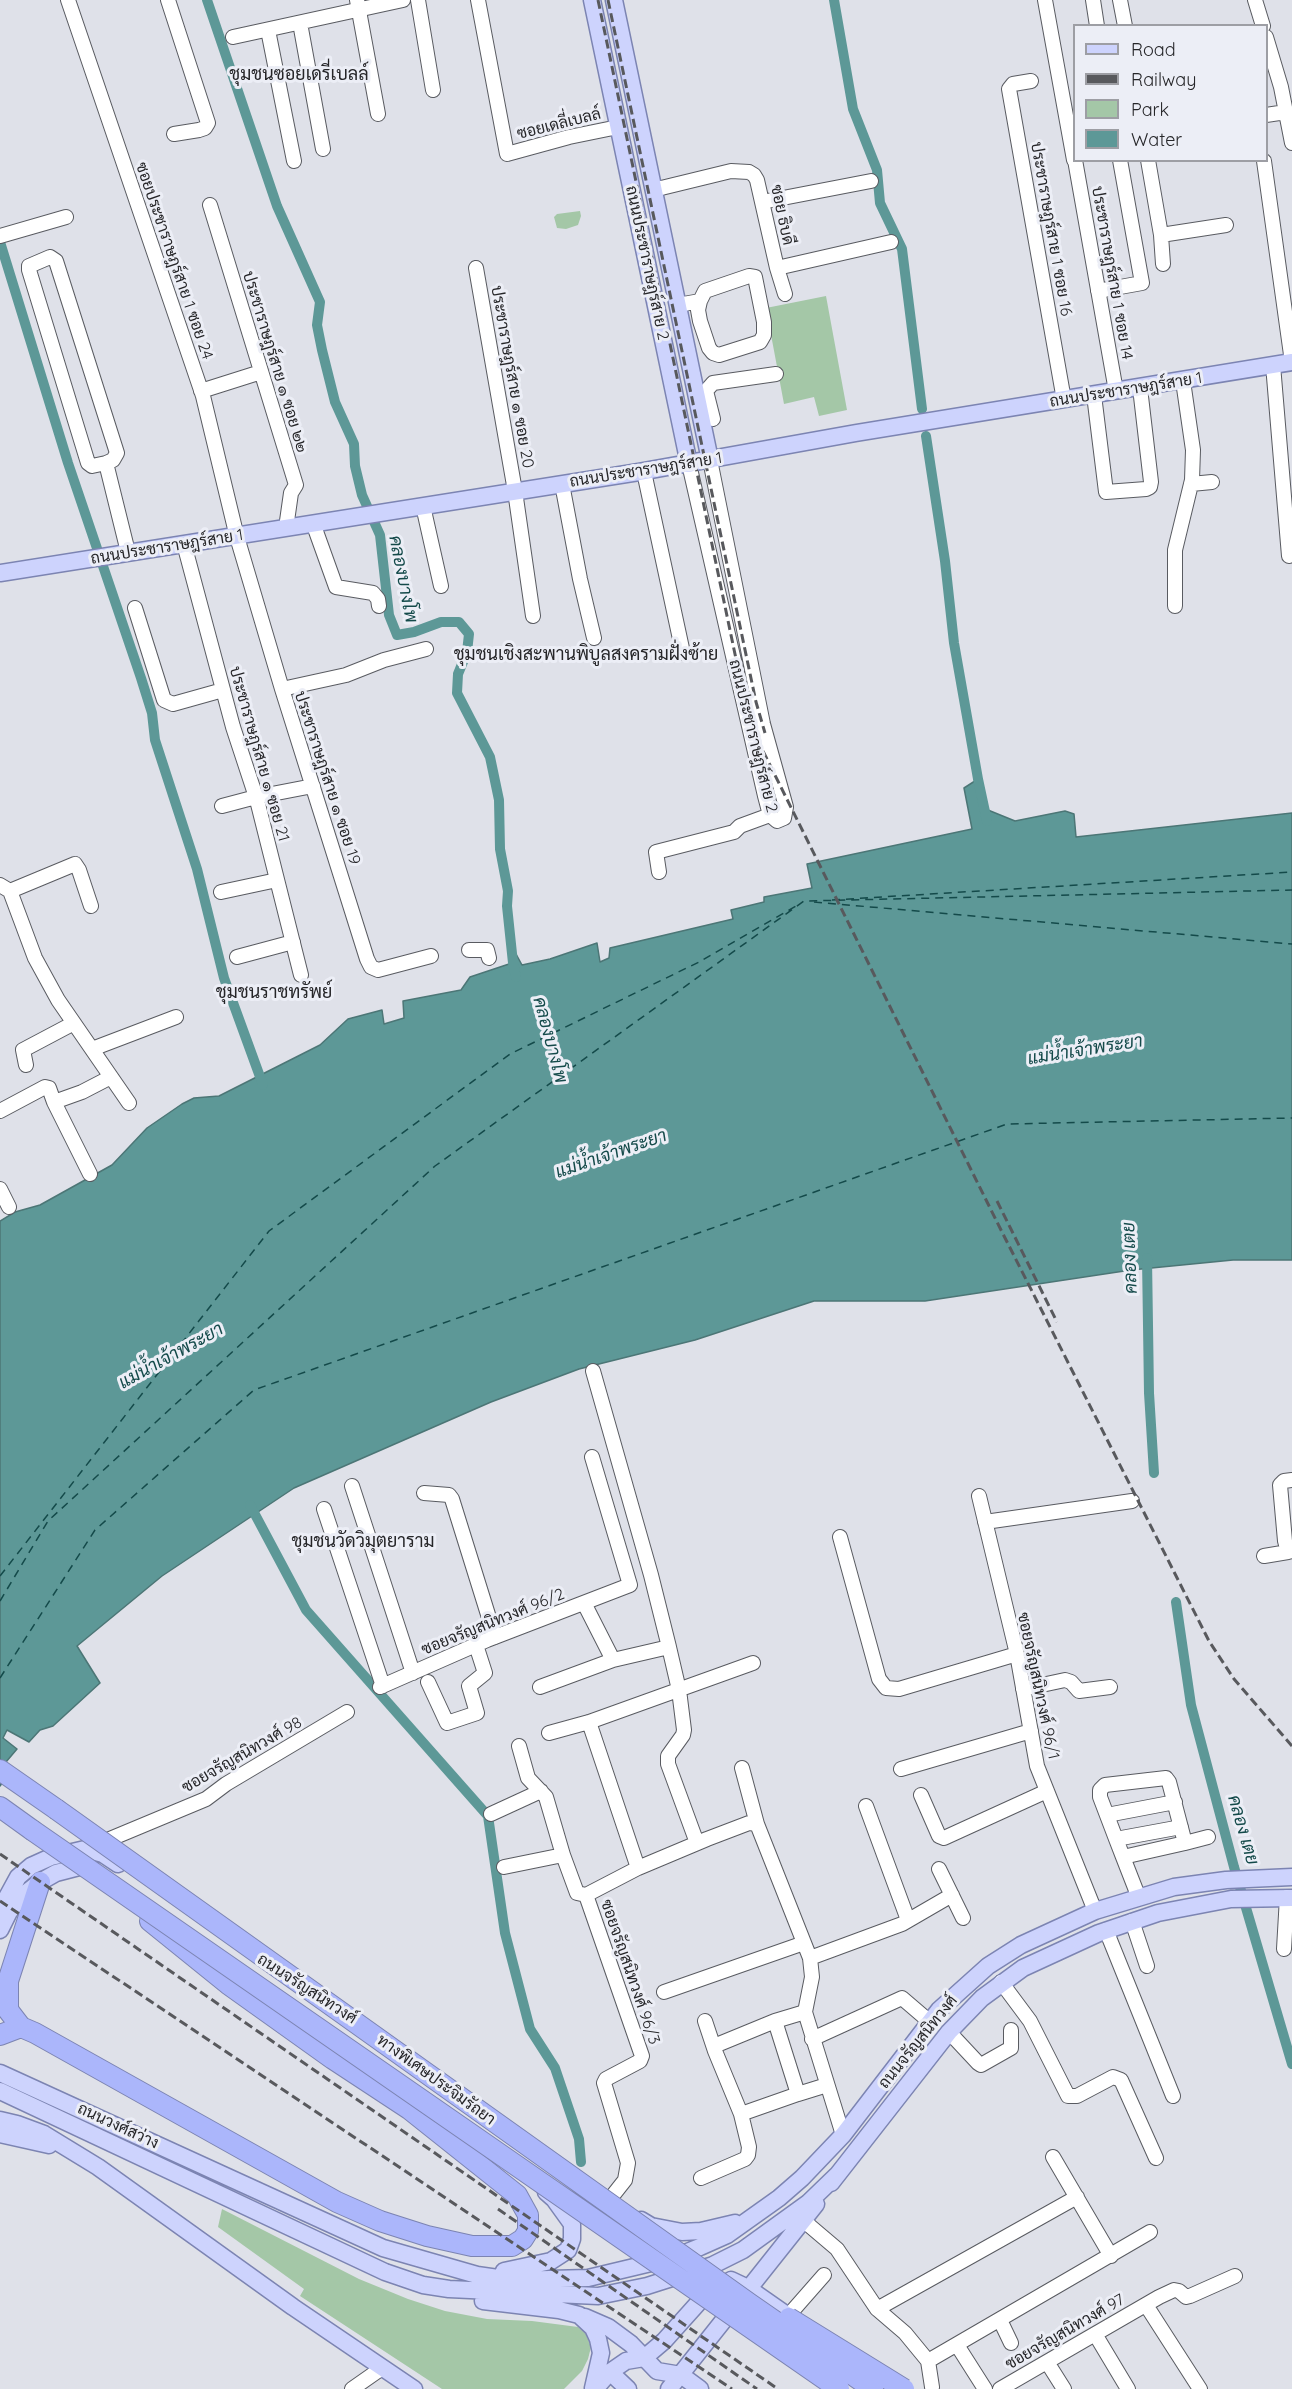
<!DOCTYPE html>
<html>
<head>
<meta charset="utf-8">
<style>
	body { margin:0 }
	#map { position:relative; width:1292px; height:2389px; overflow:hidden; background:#dfe1e9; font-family:Quicksand,sans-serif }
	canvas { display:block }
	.legend { position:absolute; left:1073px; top:24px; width:195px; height:138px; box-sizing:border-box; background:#eceef6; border:2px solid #9d9ea4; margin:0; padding:8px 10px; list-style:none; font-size:18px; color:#262629 }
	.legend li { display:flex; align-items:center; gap:12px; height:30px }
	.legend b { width:30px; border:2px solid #9d9ea4 }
</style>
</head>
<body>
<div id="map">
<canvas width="1292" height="2389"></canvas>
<ul class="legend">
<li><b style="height:8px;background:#cdd3fd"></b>Road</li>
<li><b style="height:8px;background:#58595d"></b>Railway</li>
<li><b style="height:16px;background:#a4c7a7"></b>Park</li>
<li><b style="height:16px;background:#5d9897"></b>Water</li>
</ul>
</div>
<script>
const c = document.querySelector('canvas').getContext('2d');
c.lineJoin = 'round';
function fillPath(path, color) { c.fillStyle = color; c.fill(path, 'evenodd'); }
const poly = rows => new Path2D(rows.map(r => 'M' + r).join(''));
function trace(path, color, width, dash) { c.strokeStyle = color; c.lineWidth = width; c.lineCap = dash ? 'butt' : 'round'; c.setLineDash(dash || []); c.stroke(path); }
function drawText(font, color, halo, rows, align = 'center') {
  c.font = font + ' Quicksand,Sarabun,sans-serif'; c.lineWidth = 6; c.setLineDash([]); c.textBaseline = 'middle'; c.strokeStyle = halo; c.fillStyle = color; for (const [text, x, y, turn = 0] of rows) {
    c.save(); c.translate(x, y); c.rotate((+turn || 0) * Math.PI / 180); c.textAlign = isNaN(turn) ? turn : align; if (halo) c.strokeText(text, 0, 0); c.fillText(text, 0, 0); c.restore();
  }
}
fillPath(poly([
	[580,211,581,216,578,225,566,229,557,228,554,217,557,214],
	[826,296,847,410,819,416,814,397,784,404,766,308],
	[222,2209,359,2279,408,2299,445,2311,487,2319,532,2321,578,2327,586,2334,591,2347,588,2359,582,2371,564,2389,442,2389,300,2296,304,2289,218,2227]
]), '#a4c7a7');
const water = poly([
	[978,779,976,787,983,808,1015,821,1065,811,1074,814,1076,837,1292,813,1292,1260,1233,1260,1131,1270,925,1301,814,1301,695,1340,579,1369,491,1402,294,1488,162,1576,77,1646,100,1683,53,1726,40,1730,29,1742,7,1730,3,1738,17,1749,6,1762,11,1771,0,1786,0,1221,15,1212,40,1205,112,1165,147,1128,182,1104,194,1098,219,1096,320,1045,348,1019,382,1010,384,1024,404,1018,403,1001,461,990,470,977,512,963,516,954,522,965,550,959,597,943,600,962,609,958,610,948,733,919,731,910,764,902,764,897,812,888,807,864,972,829,964,788,978,779]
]);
fillPath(water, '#5d9897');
trace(water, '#4c7676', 1.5);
trace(poly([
	[207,0,277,206,320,302,317,325,322,350,335,402,354,444,355,466,362,495,380,535,389,615,397,635,414,632,441,622,459,622,469,634,467,652,458,674,457,693,490,757,499,800,500,849,508,891,507,906,513,963,516,977],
	[834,0,853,109,877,170,880,203,902,249,922,409],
	[0,242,68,463,141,678,152,713,155,740,197,869,224,978,263,1085],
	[926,436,945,561,954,643,978,779,987,821],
	[1147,1258,1149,1393,1154,1473],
	[250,1505,306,1610,488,1816,505,1933,530,2029,555,2068,579,2139,581,2162],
	[1176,1602,1191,1705,1234,1867,1292,2064]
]), '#5d9897', 10);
trace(poly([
	[832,900,1292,872],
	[814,902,1292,944],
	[0,1576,269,1231,510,1054,699,962,796,906],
	[0,1601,48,1521,435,1166,804,901,1292,890],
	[0,1678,95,1530,254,1390,1007,1124,1292,1118]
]), '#144a4a', 1.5, [8, 6]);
const minor = poly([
	[68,0,203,396,237,537,282,689,367,959,371,967,378,970,431,956],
	[168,0,208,123,205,128,199,130,174,134],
	[357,0,378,114],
	[418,0,433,90],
	[478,0,507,154,569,137,618,127],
	[1045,0,1074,160],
	[1093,0,1097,26],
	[1120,0,1125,26],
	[1255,0,1263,26],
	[300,23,323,149],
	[268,30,294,161],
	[233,37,403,0],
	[1266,37,1281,87,1292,143],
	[1031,81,1013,84,1009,89,1064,400],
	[1266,115,1286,112],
	[1075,160,1116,391],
	[1148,160,1161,235,1163,264],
	[1264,161,1292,362],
	[653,190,731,171,749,172,754,175,757,180,777,268,785,294],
	[762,202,871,181],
	[210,205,296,485,291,493,286,528],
	[1161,235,1226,225],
	[0,236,66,217],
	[50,257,56,261,117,453,113,460,106,463,92,466,88,463,29,270,29,266,50,257],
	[476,268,515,491,533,616],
	[777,268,891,242],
	[1098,291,1142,283,1120,160],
	[678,305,700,301,698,310,700,321,709,348,713,353,719,355,760,342,764,335,764,322,755,277,749,276,705,291,700,301],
	[1273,365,1289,556],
	[201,391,261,372],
	[706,391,713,383,776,374],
	[698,394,706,391,713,419],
	[1094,395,1106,492,1146,489,1150,487,1151,482,1140,388],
	[106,463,128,552],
	[689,464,765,796,770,815,777,821,784,818,786,807,763,724,710,460],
	[644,472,683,653],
	[562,484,580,579,594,638],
	[1191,484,1212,482],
	[423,506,441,586],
	[313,523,336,587,373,593,378,599,379,606],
	[184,544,233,727,257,800,301,975],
	[1175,606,1175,550,1192,480,1193,450,1183,381],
	[135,608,164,700,173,704,223,690],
	[282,689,346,675,384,660,426,649],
	[222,806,256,797,313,786],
	[659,872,656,852,734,832,740,826,770,815],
	[0,885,10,891,35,958,58,1000,129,1103],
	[10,891,75,864,79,870,91,906],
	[221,892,277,880],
	[469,950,487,950,489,958],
	[237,957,293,942],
	[92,1049,176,1017],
	[26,1065,23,1050,74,1023],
	[54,1102,90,1174],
	[0,1111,45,1087,49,1088,54,1102,82,1092,111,1077],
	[0,1189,9,1207],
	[593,1371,651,1575,669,1647],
	[1292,1480,1284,1481,1280,1485,1285,1541,1288,1552,1292,1551],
	[352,1486,413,1673],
	[424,1493,449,1495,452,1499,495,1637],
	[979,1496,1017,1654,1037,1766,1095,1911],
	[324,1509,383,1686],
	[985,1522,1132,1501],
	[840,1537,879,1679,886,1688,899,1689,1017,1654],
	[1264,1556,1288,1552],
	[584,1603,613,1660,669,1647,679,1690,684,1730,683,1735,668,1756,668,1764,697,1843],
	[428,1682,447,1723,477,1713,469,1686,485,1673,476,1645],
	[380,1687,487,1640,630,1585,592,1457],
	[540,1687,613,1660],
	[1023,1689,1065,1680,1071,1682,1079,1691,1110,1687],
	[589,1722,638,1868],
	[549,1733,589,1722,753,1663],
	[519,1746,528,1778,546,1797,563,1855,577,1893,586,1895],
	[742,1768,757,1824,810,1958,812,1977,805,2012,843,2135],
	[901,1769,1031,1731],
	[921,1795,939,1836,944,1838,1047,1791],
	[866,1806,908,1920],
	[491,1814,541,1791],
	[1107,1815,1175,1802],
	[1116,1839,1181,1827],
	[1185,1843,1208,1837],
	[98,1844,206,1799,226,1784,347,1712],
	[1123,1857,1185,1843,1169,1782,1166,1778,1105,1785,1100,1790,1100,1797,1116,1839,1123,1857,1139,1898],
	[504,1867,563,1855],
	[939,1869,963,1918],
	[586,1895,642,2056,640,2061,606,2079,604,2083,628,2163,625,2180,610,2199],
	[586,1895,638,1868,707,1839,749,1823,757,1824],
	[1132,1921,1147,1966],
	[1106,1930,1173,2096],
	[1284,1949,1287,1897],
	[810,1958,902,1924,952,1895],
	[1001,1982,1030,2021,1068,2096,1077,2096,1113,2077,1121,2080,1156,2158],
	[664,1992,804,1943],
	[949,2032,978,2063,981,2065,1011,2048,1011,2030],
	[812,2039,902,1998,930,2022],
	[715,2047,719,2044,775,2021,805,2012],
	[798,2094,827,2085],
	[741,2114,798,2094,775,2021],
	[1053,2157,1111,2256],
	[701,2178,745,2159,748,2155,749,2147,741,2114,715,2051,705,2021],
	[804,2221,837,2249,877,2309,905,2333,928,2361,1150,2232],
	[1146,2305,1200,2389],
	[877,2309,1077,2197],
	[788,2316,824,2275],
	[1000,2320,1011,2343],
	[1095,2334,1128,2389],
	[957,2345,985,2389],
	[928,2361,932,2387],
	[1047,2362,1064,2389],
	[352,2389,382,2368],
	[1000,2389,1159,2297,1174,2290,1179,2291,1186,2297,1190,2296,1235,2276]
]);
const major = poly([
	[592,0,689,464],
	[614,0,710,460],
	[0,573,639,472,856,433,1292,362],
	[0,1910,18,1877,31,1866,51,1857,85,1849,103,1854,118,1864],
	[0,1930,9,1912,22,1896,40,1882,56,1873,83,1866,91,1868],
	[0,2073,383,2248,477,2275,512,2280,588,2278,672,2258,700,2247,727,2235,779,2198,802,2178,843,2135,939,2010,988,1966,1021,1945,1095,1911,1174,1887,1226,1880,1292,1877],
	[0,2091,385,2272,423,2285,449,2289,598,2296,647,2286,713,2265,743,2250,808,2203,837,2175],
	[0,2120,17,2124,44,2134,98,2167,293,2307,414,2389],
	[0,2134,49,2145],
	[831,2183,949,2032,982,1998,1023,1968,1099,1933,1158,1913,1231,1899,1292,1898],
	[641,2220,651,2226,682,2232,701,2231,735,2223],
	[504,2271,551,2261,568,2250,572,2239,572,2224,554,2199,546,2192],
	[483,2301,559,2310,579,2315,593,2328,598,2339,601,2353,593,2388],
	[585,2317,608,2327,631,2344,657,2371,681,2375,700,2389],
	[610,2372,628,2389],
	[595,2389,610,2372,626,2361,644,2358,664,2341,699,2302,731,2280,748,2288,801,2325],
	[669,2389,816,2204]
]);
const highway = poly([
	[0,1770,56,1809],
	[0,1807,32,1830],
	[40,1882,8,1981,8,2010,21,2027,35,2033,337,2202,380,2221,427,2236,472,2246,512,2246,523,2239,528,2231,528,2215,517,2195,409,2109,333,2059,228,1984,150,1921],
	[0,2035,21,2027]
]);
trace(minor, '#595b61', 16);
trace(major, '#7c84b2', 19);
trace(highway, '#7c84b2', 22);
trace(minor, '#fff', 14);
trace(major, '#cdd3fd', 16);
trace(highway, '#abb6fb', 20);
trace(poly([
	[598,0,740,678,760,745,1001,1230,1209,1641,1234,1679,1292,1746],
	[608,0,756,702,765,733],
	[997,1201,1057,1322],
	[0,1854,778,2389],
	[0,1901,732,2389],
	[498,2209,757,2389]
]), '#58595d', 3, [9, 4.5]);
const highwayBridge = poly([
	[56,1809,750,2304,873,2389],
	[32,1830,839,2389],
	[789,2318,904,2389]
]);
trace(highwayBridge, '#7c84b2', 22, []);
trace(highwayBridge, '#abb6fb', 20);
drawText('16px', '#262629', '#eceef6', [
	["ซอยเดลี่เบลล์",559,124,-14],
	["ซอย ธิบดี",782,215,78],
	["ประชาราษฎร์สาย 1 ซอย 16",1051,229,80],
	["ซอยประชาราษฎร์สาย 1 ซอย 24",174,261,71],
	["ถนนประชาราษฎร์สาย 2",647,263,78],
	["ประชาราษฎร์สาย 1 ซอย 14",1112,273,80],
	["ประชาราษฎร์สาย ๑ ซอย ๒๒",275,362,73],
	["ประชาราษฎร์สาย ๑ ซอย 20",512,377,80],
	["ถนนประชาราษฎร์สาย 1",1126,390,-9],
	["ถนนประชาราษฎร์สาย 1",646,470,-9],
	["ถนนประชาราษฎร์สาย 1",167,547,-9],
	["ถนนประชาราษฎร์สาย 2",753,736,76],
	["ประชาราษฎร์สาย ๑ ซอย 21",259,754,74],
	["ประชาราษฎร์สาย ๑ ซอย 19",327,778,72],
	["ซอยจรัญสนิทวงศ์ 96/2",493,1622,-22],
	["ซอยจรัญสนิทวงศ์ 96/1",1038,1686,78],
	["ซอยจรัญสนิทวงศ์ 98",242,1755,-30],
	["ซอยจรัญสนิทวงศ์ 96/3",630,1972,71],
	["ถนนจรัญสนิทวงศ์",307,1989,33],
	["ถนนจรัญสนิทวงศ์",918,2042,-51],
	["ทางพิเศษประจิมรัถยา",436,2080,36],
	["ถนนวงศ์สว่าง",118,2126,25],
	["ซอยจรัญสนิทวงศ์ 97",1065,2332,-30]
]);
drawText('18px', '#262629', '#eceef6', [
	["ชุมชนซอยเดรี่เบลล์",299,75],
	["ชุมชนเชิงสะพานพิบูลสงครามฝั่งซ้าย",586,655],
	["ชุมชนราชทรัพย์",274,993],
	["ชุมชนวัดวิมุตยาราม",363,1542]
]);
drawText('italic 18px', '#144a4a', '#eceef6', [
	["คลองบางโพ",403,579,79],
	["คลองบางโพ",550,1040,75],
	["แม่น้ำเจ้าพระยา",1085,1050,-9],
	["แม่น้ำเจ้าพระยา",611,1154,-19],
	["คลอง เตย",1130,1258,-92],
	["แม่น้ำเจ้าพระยา",171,1356,-29],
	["คลอง เตย",1243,1830,74]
]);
</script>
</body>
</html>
